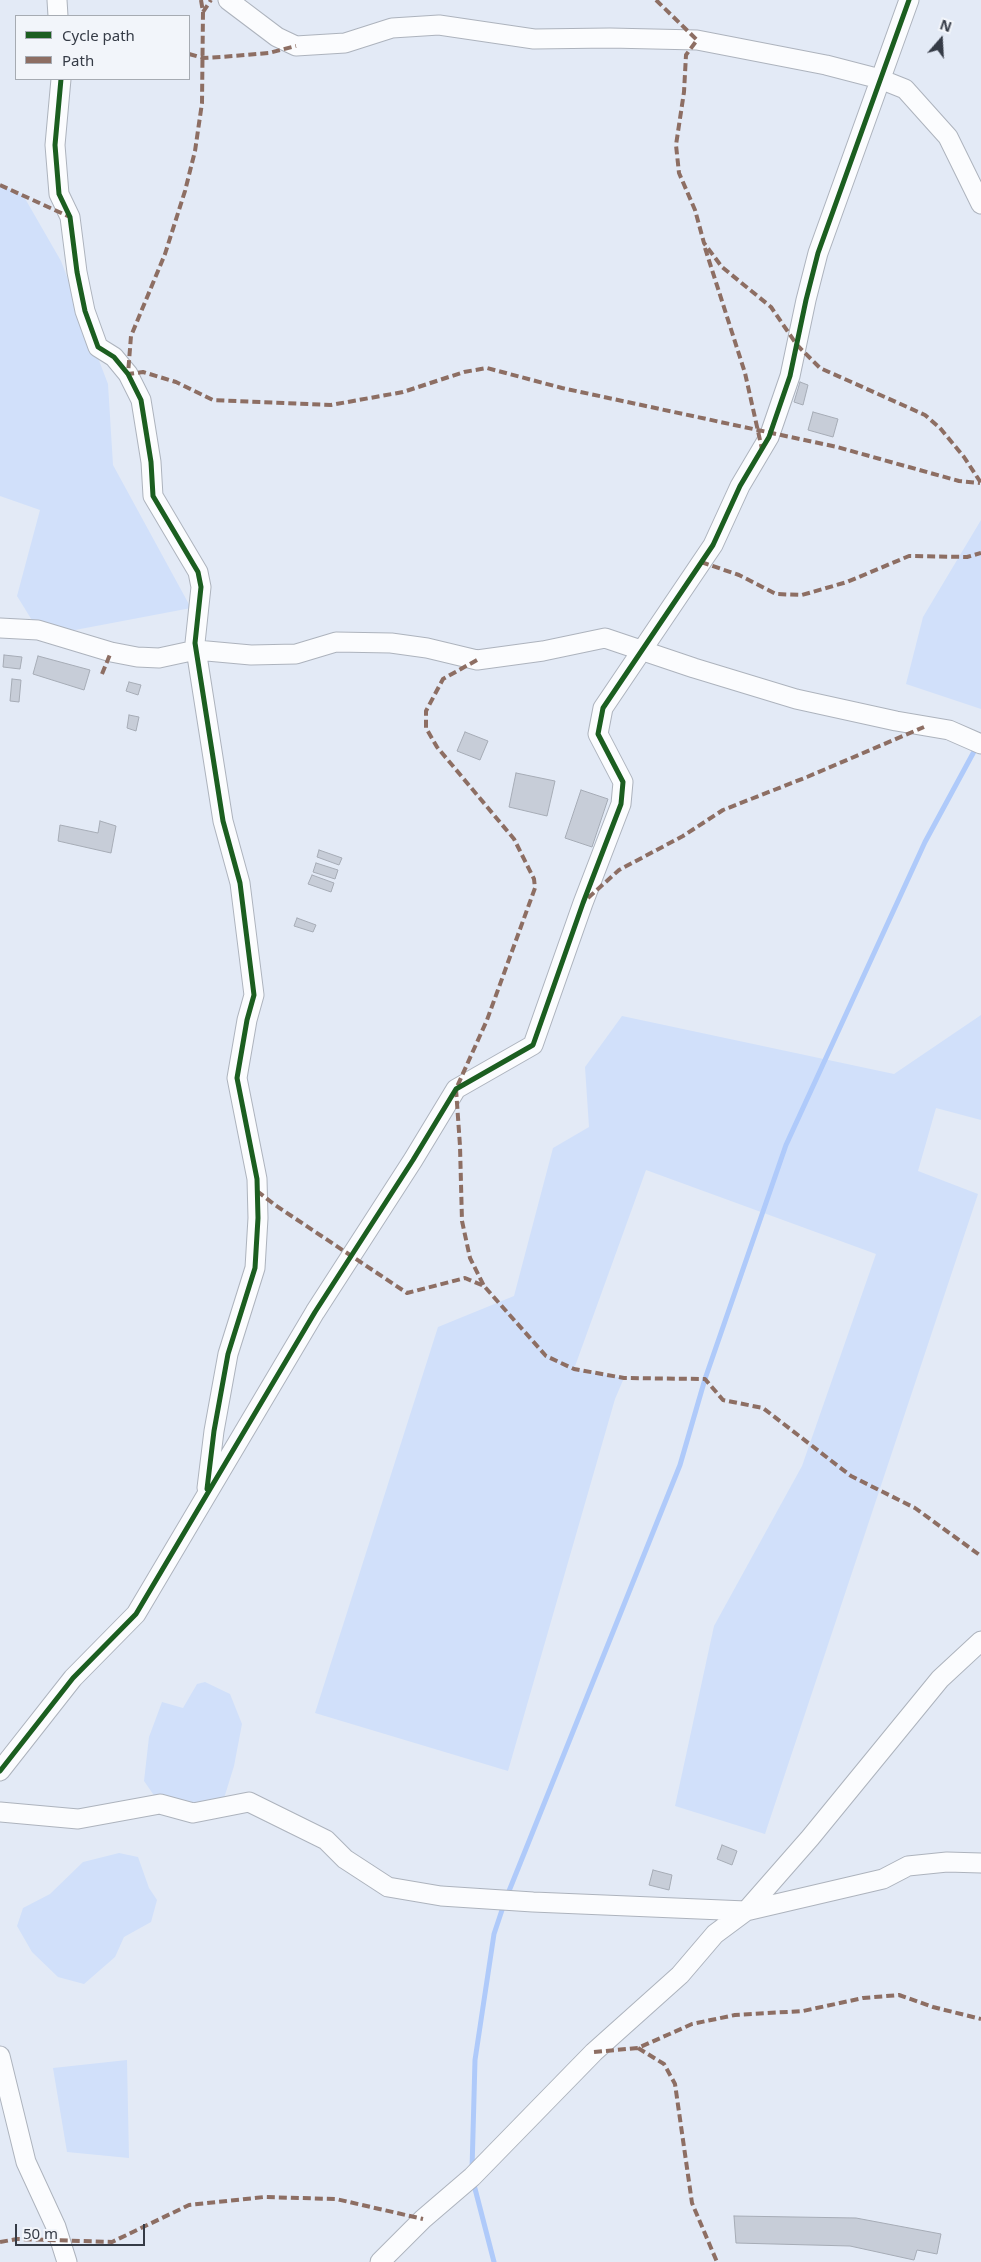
<!DOCTYPE html>
<html>
<head>
<meta charset="utf-8">
<style>
	body { margin:0 }
	#map { position:relative; width:981px; height:2262px; overflow:hidden; background:#e3eaf6; font-family:"Noto Sans",sans-serif }
	canvas { display:block }
	.legend { position:absolute; left:15px; top:15px; width:175px; height:65px; box-sizing:border-box; background:#f2f5fa; border:1px solid #a6abb2; margin:0; padding:6px 9px; list-style:none; font-size:15px; color:#353b46 }
	.legend li { display:flex; align-items:center; gap:10px; height:25px }
	.legend b { width:25px; border:1px solid #a6abb2 }
	.north { position:absolute; left:916px; top:15px; width:50px; height:50px; -webkit-text-stroke:4px #f2f5fa; paint-order:stroke; rotate:19deg; font-size:14px; font-weight:700; line-height:20px; text-align:center; color:#353b46 }
	.north::after { content:''; display:block; margin:auto; width:18px; height:22px; background:#353b46; clip-path:polygon(50% 0,100% 100%,50% 72%,0 100%) }
	.scale { position:absolute; left:15px; top:2224px; width:130px; height:22px; box-sizing:border-box; border:2px solid #353b46; border-top:0; padding-left:6px; font-size:15px; line-height:18px; white-space:nowrap; color:#353b46; -webkit-text-stroke:4px #f2f5fa; paint-order:stroke }
</style>
</head>
<body>
<div id="map">
<canvas width="981" height="2262"></canvas>
<ul class="legend">
<li><b style="height:6px;background:#1b5e20"></b>Cycle path</li>
<li><b style="height:6px;background:#8d6e63"></b>Path</li>
</ul>
<div class="north">N</div>
<div class="scale">50 m</div>
</div>
<script>
const c = document.querySelector('canvas').getContext('2d');
c.lineJoin = 'round';
function fillPath(path, color) { c.fillStyle = color; c.fill(path, 'evenodd'); }
const poly = rows => new Path2D(rows.map(r => 'M' + r).join(''));
function trace(path, color, width, dash) { c.strokeStyle = color; c.lineWidth = width; c.lineCap = dash ? 'butt' : 'round'; c.setLineDash(dash || []); c.stroke(path); }
fillPath(poly([
	[0,185,23,195,61,261,108,384,113,465,191,608,54,634,38,630,17,596,40,510,0,496],
	[981,520,981,709,906,684,923,617],
	[981,1015,981,1120,936,1108,918,1171,978,1194,765,1834,675,1806,714,1626,802,1466,876,1254,646,1170,574,1369,624,1378,615,1399,508,1771,315,1713,438,1327,514,1296,553,1148,589,1127,585,1067,622,1016,894,1074],
	[205,1682,230,1694,242,1724,234,1766,221,1808,160,1804,144,1781,149,1737,162,1702,183,1708,197,1684],
	[119,1853,138,1857,149,1888,157,1900,151,1922,124,1937,115,1957,84,1984,58,1977,32,1952,17,1926,23,1908,50,1894,83,1862],
	[127,2060,129,2158,67,2152,53,2068]
]), '#d1e0fa');
trace(poly([
	[507,1896,680,1465,705,1379,786,1145,925,842,977,746],
	[472,2170,475,2060,494,1934,504,1904],
	[473,2181,494,2262]
]), '#afcafa', 5);
const building = poly([
	[800,382,808,385,803,405,794,402,800,382],
	[813,412,838,419,833,437,808,430,813,412],
	[4,655,22,657,20,669,3,667,4,655],
	[38,656,90,670,84,690,33,674,38,656],
	[12,679,21,680,19,702,10,701,12,679],
	[129,682,141,685,138,695,126,691,129,682],
	[129,715,139,717,136,731,127,728,129,715],
	[465,732,488,741,480,760,457,751,465,732],
	[516,773,555,781,547,816,509,807,516,773],
	[581,790,608,799,592,847,565,838,581,790],
	[100,821,116,826,111,853,58,841,60,825,98,833,100,821],
	[319,850,342,858,339,865,317,857,319,850],
	[316,863,338,870,335,879,313,872,316,863],
	[312,875,334,883,331,892,308,884,312,875],
	[297,918,316,925,313,932,294,926,297,918],
	[722,1845,737,1851,732,1865,717,1859,722,1845],
	[653,1870,672,1875,669,1890,649,1885,653,1870],
	[734,2216,856,2218,941,2234,937,2254,917,2250,914,2260,850,2246,736,2243,734,2216]
]);
fillPath(building, '#c7cdd8');
trace(building, '#a6acb6', 1);
const minor = poly([
	[57,0,58,16],
	[228,0,277,37,296,46,345,43,392,28,439,25,534,39,610,38,697,40,826,65,880,79,905,89,948,137,981,204],
	[61,79,55,145,59,194,70,217,77,272,85,311,98,347,114,357,128,374,141,400,151,462,153,496,198,572,201,587,195,643,223,821,240,883,254,995,247,1020,237,1078,257,1179,258,1218,255,1268,228,1354,214,1431,207,1488],
	[0,628,38,630,111,652,137,657,159,658,196,650,251,655,296,654,336,642,391,643,427,648,477,660,543,651,605,638,694,668,796,699,896,721,949,730,981,744],
	[0,1771,73,1678,136,1614,315,1312,413,1160,456,1089,533,1045,583,903,621,804,623,782,598,734,603,708,713,545,740,486,769,437,790,376,806,300,818,253,909,0],
	[0,1812,78,1819,160,1804,193,1813,249,1802,326,1840,345,1859,388,1887,441,1896,533,1902,746,1911,883,1879,908,1866,947,1862,981,1863],
	[0,2056,26,2162,56,2227,67,2262],
	[380,2262,423,2219,472,2177,594,2052,680,1975,715,1934,746,1911,810,1838,940,1679,981,1641]
]);
trace(minor, '#adb3bd', 21);
trace(minor, '#fbfcfe', 19);
trace(poly([
	[201,0,203,12,202,103,195,151,185,191,165,254,131,336,128,374,143,372,176,382,213,400,331,405,403,392,464,372,487,368,562,388,837,447,959,481,980,483],
	[656,0,697,40,686,55,684,92,676,145,679,173,695,210,704,243,722,267,771,307,797,345,820,368,925,415,940,428,964,457,981,483],
	[203,12,211,0],
	[189,54,203,58,221,57,269,53,296,46],
	[0,185,70,217],
	[705,248,745,373,762,449],
	[701,562,739,575,776,594,802,595,847,582,909,556,967,557,981,553],
	[477,660,443,679,426,711,426,728,437,747,514,839,534,879,535,888,487,1020,456,1089,460,1146,462,1221,470,1258,484,1286],
	[102,674,111,652],
	[588,898,619,870,683,836,723,810,807,777,924,727],
	[257,1191,275,1205,407,1293,465,1278,484,1286,546,1356,574,1369,624,1378,705,1379,723,1400,763,1408,851,1476,915,1508,981,1556],
	[638,2048,664,2064,675,2084,692,2203,717,2262],
	[594,2052,638,2048,692,2024,735,2015,803,2011,863,1998,899,1995,933,2007,981,2019],
	[0,2242,17,2239,112,2242,189,2205,264,2197,336,2199,423,2219]
]), '#8d6e63', 4, [8, 4]);
trace(poly([
	[61,79,55,145,59,194,70,217,77,272,85,311,98,347,114,357,128,374,141,400,151,462,153,496,198,572,201,587,195,643,223,821,240,883,254,995,247,1020,237,1078,257,1179,258,1218,255,1268,228,1354,214,1431,207,1489],
	[0,1771,73,1678,136,1614,315,1312,413,1160,456,1089,533,1045,583,903,621,804,623,782,598,734,603,708,713,545,740,486,769,437,790,376,806,300,818,253,909,0]
]), '#1b5e20', 5);
</script>
</body>
</html>
